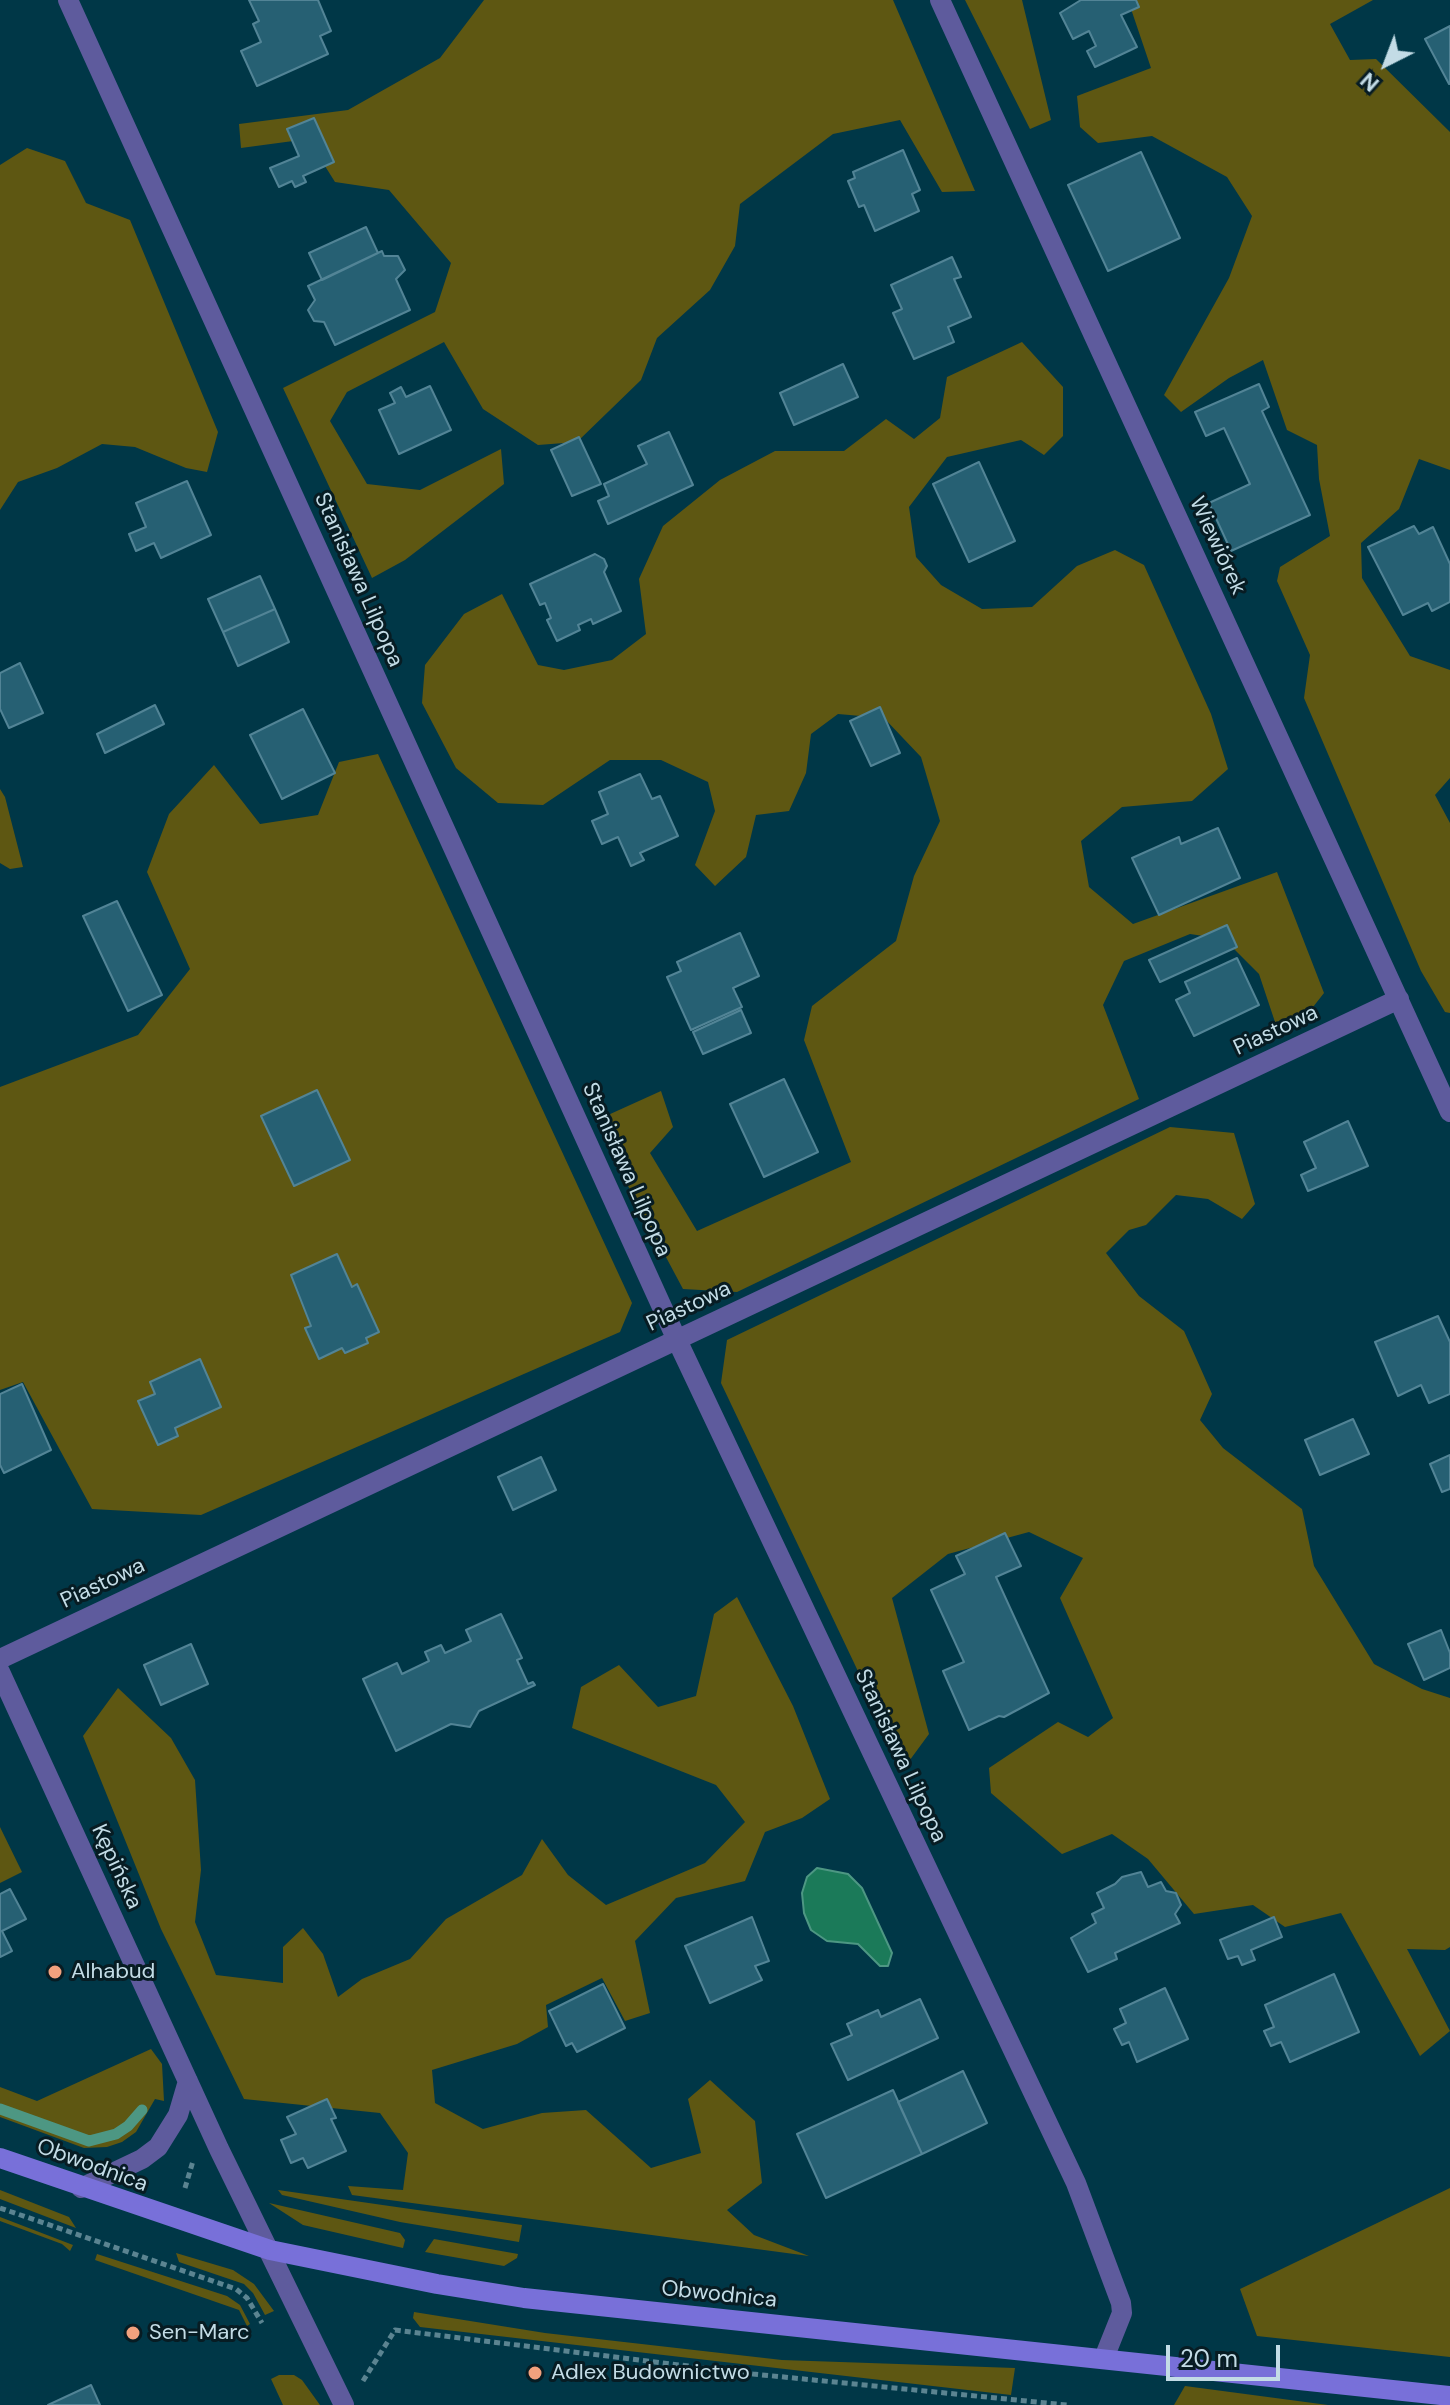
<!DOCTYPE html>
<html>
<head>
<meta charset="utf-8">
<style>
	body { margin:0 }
	#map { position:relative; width:1450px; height:2405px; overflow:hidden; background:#003747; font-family:"DM Sans",sans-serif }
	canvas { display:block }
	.north { position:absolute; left:1346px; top:24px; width:80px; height:80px; -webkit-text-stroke:6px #071c23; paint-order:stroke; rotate:222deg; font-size:22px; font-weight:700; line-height:32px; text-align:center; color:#c3dce6 }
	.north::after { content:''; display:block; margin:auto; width:28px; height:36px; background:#c3dce6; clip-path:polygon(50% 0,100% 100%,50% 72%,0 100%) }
	.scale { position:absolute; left:1166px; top:2345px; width:114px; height:36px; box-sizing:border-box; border:4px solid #c3dce6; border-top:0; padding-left:10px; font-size:24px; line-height:28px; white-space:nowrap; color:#c3dce6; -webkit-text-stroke:6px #071c23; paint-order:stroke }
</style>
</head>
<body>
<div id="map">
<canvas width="1450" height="2405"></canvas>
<div class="north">N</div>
<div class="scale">20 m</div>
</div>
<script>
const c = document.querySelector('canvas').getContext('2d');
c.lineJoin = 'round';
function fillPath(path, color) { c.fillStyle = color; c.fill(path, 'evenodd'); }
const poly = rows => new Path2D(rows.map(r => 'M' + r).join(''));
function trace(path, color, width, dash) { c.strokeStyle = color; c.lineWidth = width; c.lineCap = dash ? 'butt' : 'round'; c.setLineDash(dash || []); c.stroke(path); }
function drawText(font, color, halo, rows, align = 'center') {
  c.font = font + ' "DM Sans",sans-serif'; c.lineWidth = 6; c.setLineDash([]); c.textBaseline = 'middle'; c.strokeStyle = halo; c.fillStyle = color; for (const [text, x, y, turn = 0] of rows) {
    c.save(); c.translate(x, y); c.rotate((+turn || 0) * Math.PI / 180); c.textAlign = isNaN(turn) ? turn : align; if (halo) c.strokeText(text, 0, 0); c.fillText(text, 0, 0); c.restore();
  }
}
fillPath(poly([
	[484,0,893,0,975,191,942,192,900,120,833,134,740,204,735,246,710,290,657,338,641,380,577,442,538,445,483,409,444,342,347,392,330,421,367,484,420,490,501,449,504,484,405,560,372,578,283,388,435,312,451,263,389,190,335,182,308,139,241,148,239,124,348,110,440,58],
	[965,0,1022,0,1051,120,1030,129],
	[1128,0,1373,0,1330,24,1350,60,1376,59,1450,132,1450,470,1419,459,1399,509,1361,543,1362,578,1410,656,1450,670,1450,778,1435,795,1450,823,1450,1013,1445,1012,1421,971,1304,698,1310,655,1277,581,1280,567,1330,536,1319,479,1317,445,1287,430,1263,360,1229,378,1181,412,1164,395,1229,278,1252,216,1227,177,1152,136,1098,143,1080,127,1077,96,1151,68],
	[27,148,65,161,86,203,130,220,218,432,207,472,186,468,135,447,102,444,57,468,18,482,0,510,0,165],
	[1022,342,1063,387,1063,436,1044,455,1021,440,947,457,909,507,916,557,941,585,982,609,1032,607,1077,566,1115,550,1144,565,1211,714,1228,769,1192,801,1122,807,1081,841,1089,887,1133,924,1277,872,1324,993,1306,1016,1275,1022,1259,974,1224,939,1190,934,1124,961,1103,1005,1139,1099,737,1292,683,1289,620,1171,608,1115,661,1091,673,1127,650,1153,697,1231,851,1162,804,1040,812,1006,896,941,914,876,940,821,921,757,884,718,838,714,811,734,806,773,789,811,756,815,746,857,715,886,695,865,715,811,708,782,661,760,610,760,543,805,498,803,456,768,422,703,425,665,464,614,502,594,538,665,564,670,612,660,646,634,639,579,663,526,720,480,775,451,844,451,886,419,914,439,940,418,947,377],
	[378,754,632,1303,620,1332,201,1515,92,1509,23,1382,0,1390,0,1087,138,1035,190,969,147,872,169,814,214,765,260,824,318,815,339,762],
	[0,789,5,797,23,867,10,869,0,863],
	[1170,1127,1234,1133,1255,1204,1242,1219,1208,1199,1176,1195,1146,1225,1129,1230,1106,1253,1139,1296,1184,1331,1212,1394,1200,1420,1223,1448,1302,1509,1314,1566,1374,1664,1422,1689,1450,1698,1450,1947,1445,1950,1407,1949,1450,2031,1420,2056,1341,1913,1285,1927,1253,1905,1194,1914,1148,1859,1112,1834,1062,1854,991,1793,989,1768,1058,1722,1088,1737,1113,1718,1060,1598,1083,1558,1029,1532,948,1554,892,1598,929,1734,904,1768,721,1383,727,1340],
	[737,1597,793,1706,830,1799,802,1818,765,1832,745,1881,676,1898,635,1941,650,2013,625,2021,602,1978,546,2005,548,2027,517,2044,432,2070,435,2103,483,2129,542,2113,586,2110,651,2168,701,2153,688,2099,710,2080,755,2121,762,2183,727,2210,754,2235,809,2256,352,2195,348,2186,403,2190,408,2153,380,2113,244,2099,161,1929,83,1736,118,1688,171,1738,195,1780,201,1870,195,1922,216,1975,283,1983,283,1947,303,1928,323,1954,338,1997,362,1979,410,1959,446,1919,522,1875,542,1839,568,1875,606,1905,705,1863,745,1822,716,1785,572,1728,581,1687,619,1665,658,1707,696,1696,714,1614],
	[0,1827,22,1872,0,1883],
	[151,2049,162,2064,164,2101,155,2099,136,2132,122,2142,107,2147,84,2148,0,2117,0,2087,37,2101],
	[1450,2188,1450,2357,1257,2336,1240,2289],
	[0,2190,69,2217,76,2228,0,2199],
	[278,2190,522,2225,519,2242,400,2222,282,2195],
	[269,2203,400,2233,405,2240,403,2248,303,2225],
	[0,2217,73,2245,70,2251,62,2244,0,2221],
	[434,2239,518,2254,517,2258,504,2266,425,2252],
	[176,2253,233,2270,254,2284,274,2311,265,2315,253,2293,244,2284,179,2262],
	[97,2254,227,2296,240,2305,250,2324,247,2326,239,2310,95,2260],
	[414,2312,545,2333,782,2360,1015,2368,1011,2395,420,2327,413,2318],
	[279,2375,294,2375,302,2380,320,2405,283,2405,271,2379],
	[1185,2386,1328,2405,1174,2405]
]), '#5e5712');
const water = poly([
	[817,1868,848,1874,862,1888,892,1953,888,1966,880,1966,858,1944,827,1941,811,1930,804,1913,802,1893,807,1877,817,1868]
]);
fillPath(water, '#1b7a59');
trace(water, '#4d9783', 2);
trace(poly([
	[0,2109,89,2141,116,2134,128,2126,142,2110]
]), '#4d9783', 11);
const building = poly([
	[249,0,318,0,331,31,320,36,328,54,257,86,241,51,261,42,253,24,259,21,249,0],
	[1081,0,1136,0,1139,7,1121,15,1137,47,1095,67,1087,51,1096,46,1089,31,1073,39,1060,13,1081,0],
	[1450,26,1450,84,1449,84,1425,39,1450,26],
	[314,118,334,162,303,176,306,182,295,187,292,181,279,187,270,168,299,156,287,129,314,118],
	[903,150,920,190,912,194,919,211,875,231,864,205,859,207,848,181,855,178,853,172,903,150],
	[1141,152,1180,238,1108,271,1068,185,1141,152],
	[366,227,378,253,322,280,309,253,366,227],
	[382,251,384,256,398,256,405,270,396,279,410,310,335,345,324,322,314,321,308,310,315,300,308,286,382,251],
	[952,257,961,277,954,279,971,317,948,327,954,342,914,359,893,313,902,309,891,285,952,257],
	[843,364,858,397,794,425,780,393,843,364],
	[1259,384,1269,407,1262,411,1310,515,1231,551,1209,503,1250,484,1224,428,1206,436,1195,412,1259,384],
	[430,386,451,430,399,454,379,410,395,403,390,393,401,387,406,397,430,386],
	[669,432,693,485,608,524,598,501,609,496,604,484,647,464,638,446,669,432],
	[579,437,601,484,572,496,551,450,579,437],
	[979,462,1015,541,969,562,933,484,979,462],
	[187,481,211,535,161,558,154,543,136,551,129,534,146,527,136,503,187,481],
	[1414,526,1419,534,1433,527,1450,564,1450,602,1432,611,1428,603,1403,615,1368,547,1414,526],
	[595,554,604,559,607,566,604,572,621,611,593,624,591,619,578,625,580,630,557,641,547,620,551,618,545,603,540,605,530,584,595,554],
	[260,576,275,609,223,632,208,599,260,576],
	[275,609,289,642,238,666,223,632,275,609],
	[20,663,43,713,9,728,0,709,0,673,20,663],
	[155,705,164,724,105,753,97,734,155,705],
	[880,707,900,753,871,766,850,721,880,707],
	[303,709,335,773,282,799,250,735,303,709],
	[640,774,652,799,660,796,678,836,640,853,644,860,631,866,618,837,602,844,592,821,608,814,599,792,640,774],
	[1218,828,1240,878,1159,915,1132,858,1179,837,1181,844,1218,828],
	[117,901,162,995,128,1011,83,916,117,901],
	[1227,925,1237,947,1160,982,1149,960,1227,925],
	[740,933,759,976,733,988,742,1007,691,1030,667,977,681,971,677,962,740,933],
	[1237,958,1259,1005,1194,1036,1176,1000,1190,993,1185,982,1237,958],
	[741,1010,751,1033,703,1054,693,1032,741,1010],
	[784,1079,818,1152,764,1177,730,1104,784,1079],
	[317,1090,350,1160,294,1186,261,1116,317,1090],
	[1348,1121,1368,1166,1308,1191,1301,1175,1316,1168,1304,1142,1348,1121],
	[337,1254,352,1287,357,1284,379,1332,366,1338,368,1343,345,1353,342,1348,319,1359,305,1328,311,1326,291,1275,337,1254],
	[1438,1316,1450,1342,1450,1394,1429,1403,1421,1385,1398,1396,1375,1342,1438,1316],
	[200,1359,221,1407,175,1428,178,1436,158,1445,138,1401,155,1394,150,1382,200,1359],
	[22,1384,51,1450,4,1473,0,1465,0,1394,22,1384],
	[1353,1419,1369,1454,1320,1475,1305,1440,1353,1419],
	[1450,1455,1450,1489,1442,1492,1430,1464,1450,1455],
	[541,1457,556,1490,513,1510,498,1477,541,1457],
	[1005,1533,1021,1566,996,1577,1049,1693,1004,1717,999,1716,969,1730,943,1671,964,1662,931,1590,965,1574,956,1556,1005,1533],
	[501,1614,522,1658,517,1660,528,1684,533,1682,535,1685,479,1711,470,1727,451,1724,396,1751,363,1679,397,1663,402,1674,429,1661,425,1652,441,1645,445,1653,471,1641,466,1630,501,1614],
	[1441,1630,1450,1653,1450,1668,1424,1680,1408,1644,1441,1630],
	[191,1644,208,1684,161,1705,144,1665,191,1644],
	[1141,1872,1148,1887,1161,1882,1166,1891,1176,1893,1181,1905,1175,1914,1180,1923,1115,1953,1117,1959,1088,1972,1071,1938,1096,1923,1092,1914,1104,1908,1097,1893,1115,1884,1122,1877,1141,1872],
	[10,1889,26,1919,2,1931,12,1951,0,1957,0,1894,10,1889],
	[752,1917,769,1961,755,1966,762,1980,710,2003,685,1946,752,1917],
	[1274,1917,1282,1937,1251,1950,1255,1960,1242,1965,1238,1956,1228,1959,1220,1940,1274,1917],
	[1334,1974,1359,2032,1290,2062,1281,2042,1271,2046,1264,2031,1274,2027,1265,2005,1334,1974],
	[603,1984,625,2028,577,2052,572,2043,566,2046,549,2011,603,1984],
	[1165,1988,1188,2039,1137,2062,1129,2042,1122,2045,1114,2029,1126,2023,1120,2009,1165,1988],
	[920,1999,938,2038,848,2080,831,2044,852,2035,847,2024,878,2010,881,2017,920,1999],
	[963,2071,987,2123,922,2154,898,2102,963,2071],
	[893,2090,922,2154,826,2198,797,2134,893,2090],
	[327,2099,336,2118,331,2119,346,2151,308,2168,303,2158,291,2163,281,2140,296,2134,287,2117,327,2099],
	[91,2385,100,2405,48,2405,91,2385]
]);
fillPath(building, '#266073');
trace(building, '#528496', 2);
trace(poly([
	[185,2188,193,2161],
	[0,2208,236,2289,247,2298,262,2323],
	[363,2381,395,2330,753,2374,1067,2405]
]), '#5b8491', 5, [6, 4]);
trace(poly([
	[68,0,677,1340,1076,2183,1121,2303,1122,2313,1104,2358],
	[940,0,1450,1112],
	[0,1659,1399,999],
	[0,1672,219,2149,344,2405],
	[81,2188,142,2159,158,2147,178,2115,188,2081]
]), '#5e5b9d', 20);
trace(poly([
	[0,2158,270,2250,437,2284,524,2298,1450,2396]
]), '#7870d9', 20);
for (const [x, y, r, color] of [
	[55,1972,8,"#f2a17e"],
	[133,2333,8,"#f2a17e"],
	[535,2373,8,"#f2a17e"]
]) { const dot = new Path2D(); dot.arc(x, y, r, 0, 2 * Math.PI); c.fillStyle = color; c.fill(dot); trace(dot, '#071c23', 3); }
drawText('22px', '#c3dce6', '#071c23', [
	["Wiewiórek",1217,546,65],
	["Stanisława Lilpopa",358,580,66],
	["Piastowa",1276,1031,-25],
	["Stanisława Lilpopa",626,1170,66],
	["Piastowa",689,1307,-25],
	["Piastowa",103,1584,-25],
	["Stanisława Lilpopa",900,1756,65],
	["Kępińska",116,1867,65],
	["Obwodnica",92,2166,20],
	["Obwodnica",719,2295,6]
]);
drawText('22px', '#c3dce6', '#071c23', [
	["Alhabud",71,1972],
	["Sen-Marc",149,2333],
	["Adlex Budownictwo",551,2373]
], 'left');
</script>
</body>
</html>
